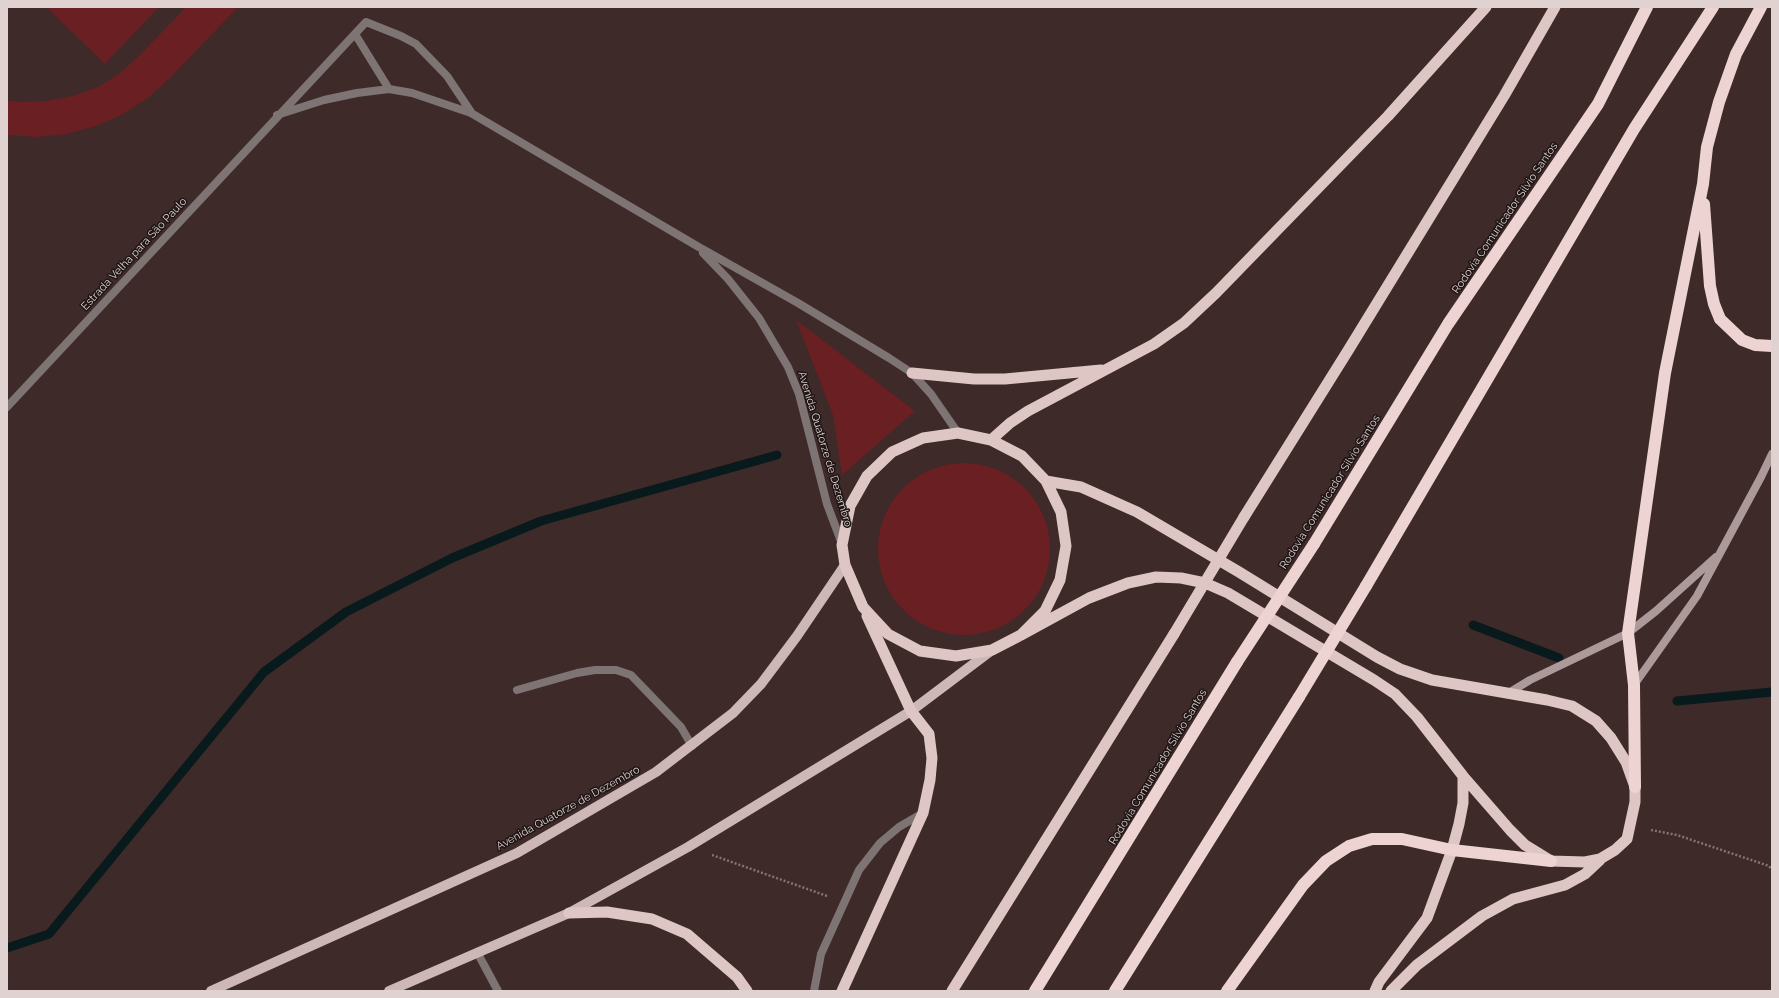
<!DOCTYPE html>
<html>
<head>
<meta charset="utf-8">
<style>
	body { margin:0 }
	#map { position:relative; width:1779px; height:998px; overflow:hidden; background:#3d2a29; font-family:Raleway,sans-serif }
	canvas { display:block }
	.frame { position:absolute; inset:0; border:8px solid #dfd2d1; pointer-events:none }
</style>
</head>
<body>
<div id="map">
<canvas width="1779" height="998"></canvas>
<div class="frame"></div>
</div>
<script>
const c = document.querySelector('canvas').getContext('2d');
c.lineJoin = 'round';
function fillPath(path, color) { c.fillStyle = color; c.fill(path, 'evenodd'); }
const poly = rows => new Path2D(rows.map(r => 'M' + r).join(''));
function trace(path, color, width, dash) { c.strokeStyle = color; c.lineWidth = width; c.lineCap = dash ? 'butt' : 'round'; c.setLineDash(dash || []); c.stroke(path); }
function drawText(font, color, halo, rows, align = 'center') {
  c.font = font + ' Raleway,sans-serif'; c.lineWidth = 3; c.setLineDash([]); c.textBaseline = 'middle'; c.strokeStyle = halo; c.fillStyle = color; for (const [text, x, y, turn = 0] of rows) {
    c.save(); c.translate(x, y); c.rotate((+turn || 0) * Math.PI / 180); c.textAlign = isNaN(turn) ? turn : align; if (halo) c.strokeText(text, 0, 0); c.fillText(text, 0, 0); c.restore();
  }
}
fillPath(poly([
	[46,7,159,7,105,64],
	[186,7,238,7,170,78,148,98,123,114,96,126,67,134,38,137,7,135,7,100,20,102,47,101,73,96,98,87,120,73,140,55],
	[796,320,915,411,842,475,833,415],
	'878 549a86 86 0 1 1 172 0a86 86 0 1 1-172 0Z'
]), '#6a1f23');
trace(poly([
	[1473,625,1559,658],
	[1677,701,1772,692],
	[7,948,49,934,264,672,346,612,452,558,541,521,777,455]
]), '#081a1b', 9);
trace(poly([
	[1651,830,1677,835,1769,866,1772,870],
	[712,855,827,896]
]), '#847473', 2.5, [2, 2]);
trace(poly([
	[517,690,577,673,595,670,616,670,631,675,681,727,692,746],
	[477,952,498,991],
	[814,991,821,954,859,870,880,843,899,827,923,813]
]), '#7e7473', 8);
trace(poly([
	[355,34,389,89],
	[277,115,324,100,357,93,389,89,412,93,471,113,697,246,798,303,889,358,912,373,931,394,958,433],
	[703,253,728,279,759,318,788,367,799,394,827,504,842,544],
	[7,407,366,22,401,36,416,44,447,76,471,112]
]), '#7e7473', 8);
trace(poly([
	[1634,685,1697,596,1761,477,1772,454],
	[1507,694,1530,680,1628,633,1656,611,1716,557]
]), '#ab9a99', 8);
trace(poly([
	[211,991,517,853,656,772,733,713,761,684,797,636,845,565],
	[389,991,569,913,688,847,911,711,992,650]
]), '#ceb8b7', 10);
trace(poly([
	[912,373,974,379,1005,379,1101,370],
	[991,440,1010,423,1028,411,1154,344,1184,323,1216,293,1388,116,1486,7],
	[1244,517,1349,349,1504,96,1555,7],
	[1021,635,1045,611,1060,580,1066,546,1061,512,1046,481,1022,456,991,440,958,433,923,438,892,452,867,476,850,506,842,545,845,565,863,607,888,634,920,651,956,656,992,650,1021,635,1089,598,1128,583,1156,577,1181,578,1205,583,1228,593,1374,680,1395,694,1417,717,1463,776,1510,830,1525,845,1551,861,1585,862,1600,859,1615,850,1627,839,1635,802,1635,787,1626,762,1611,738,1596,721,1572,706,1547,700,1432,680,1400,669,1377,657,1239,572,1137,512,1081,487,1046,481],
	[569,913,607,912,652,919,687,934,737,977,747,991],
	[842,991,923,813,930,780,932,758,929,734,911,711,867,616],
	[952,991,1174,634],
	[1375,991,1379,982,1427,918,1452,850,1459,824,1463,803,1463,776],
	[1391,991,1417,965,1482,916,1513,899,1565,885,1585,874,1600,860]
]), '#dec6c4', 11);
trace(poly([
	[1704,204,1710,286,1714,304,1720,319,1742,340,1755,345,1772,346],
	[1314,544,1448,324,1598,104,1647,7],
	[1366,586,1634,129,1713,7],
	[1635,787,1634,685,1628,633,1665,373,1703,184,1707,147,1719,102,1736,54,1761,7],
	[1035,991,1237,662],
	[1115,991,1299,697],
	[1227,991,1303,885,1326,861,1349,846,1372,839,1402,839,1452,850,1551,861]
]), '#edd3d1', 12);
trace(poly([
	[1174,634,1244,517]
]), '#dec6c4', 11);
trace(poly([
	[1237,662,1314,544],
	[1299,697,1366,586]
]), '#edd3d1', 12);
drawText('11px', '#dfd2d1', '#1e1514', [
	["Rodovia Comunicador Silvio Santos",1505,218,-56],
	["Estrada Velha para São Paulo",134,254,-47],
	["Avenida Quatorze de Dezembro",825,449,73],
	["Rodovia Comunicador Silvio Santos",1330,492,-58],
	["Rodovia Comunicador Silvio Santos",1158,767,-59],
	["Avenida Quatorze de Dezembro",568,808,-29]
]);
</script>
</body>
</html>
